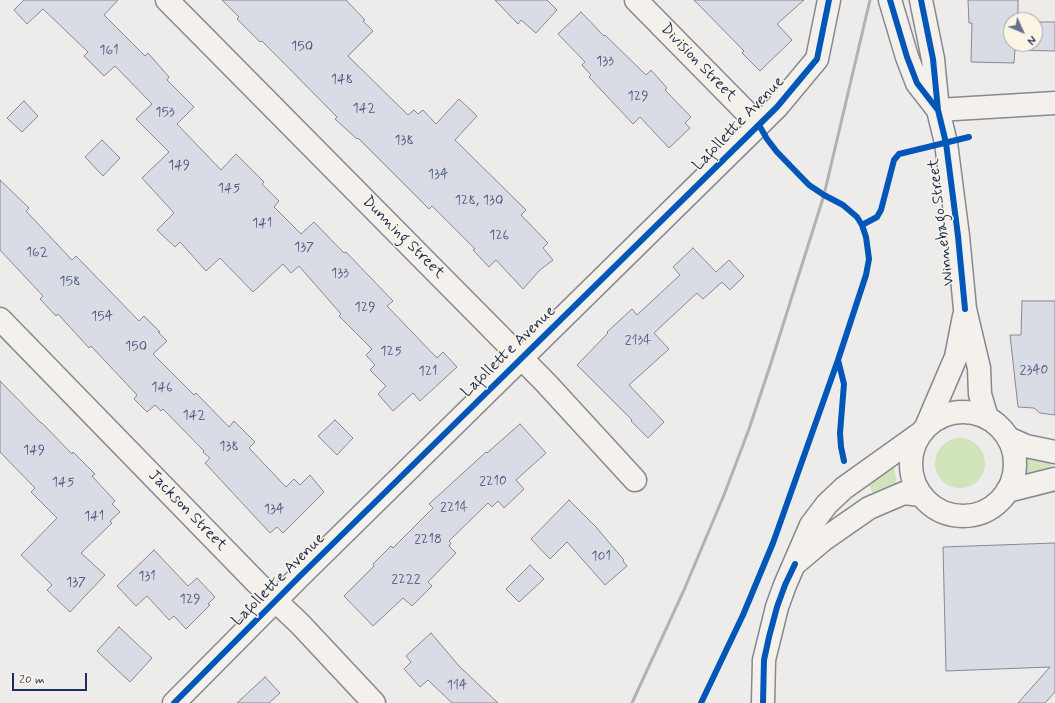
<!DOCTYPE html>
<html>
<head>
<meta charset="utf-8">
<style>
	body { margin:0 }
	#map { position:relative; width:1055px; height:703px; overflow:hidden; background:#eeecea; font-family:Mynerve,sans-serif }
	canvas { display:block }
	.north { position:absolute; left:1003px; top:12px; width:40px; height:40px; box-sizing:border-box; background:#fcf5e5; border:1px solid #a2a6af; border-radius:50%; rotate:134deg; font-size:11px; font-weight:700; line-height:16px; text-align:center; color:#1b2f5e }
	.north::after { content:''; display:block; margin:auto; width:14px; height:18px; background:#65718f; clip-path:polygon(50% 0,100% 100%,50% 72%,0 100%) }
	.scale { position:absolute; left:12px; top:673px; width:75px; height:18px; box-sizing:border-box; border:2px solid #1b2f5e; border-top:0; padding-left:5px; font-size:12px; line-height:14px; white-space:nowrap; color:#1b2f5e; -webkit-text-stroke:3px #fcf5e5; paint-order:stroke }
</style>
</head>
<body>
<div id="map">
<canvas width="1055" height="703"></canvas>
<div class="north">N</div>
<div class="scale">20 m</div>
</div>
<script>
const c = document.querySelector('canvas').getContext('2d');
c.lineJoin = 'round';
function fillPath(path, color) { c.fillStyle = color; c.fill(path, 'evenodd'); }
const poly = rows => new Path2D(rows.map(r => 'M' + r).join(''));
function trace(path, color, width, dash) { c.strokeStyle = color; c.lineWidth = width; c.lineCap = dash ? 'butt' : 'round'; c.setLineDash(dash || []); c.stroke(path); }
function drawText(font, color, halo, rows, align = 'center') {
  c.font = font + ' Mynerve,sans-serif'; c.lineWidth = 3; c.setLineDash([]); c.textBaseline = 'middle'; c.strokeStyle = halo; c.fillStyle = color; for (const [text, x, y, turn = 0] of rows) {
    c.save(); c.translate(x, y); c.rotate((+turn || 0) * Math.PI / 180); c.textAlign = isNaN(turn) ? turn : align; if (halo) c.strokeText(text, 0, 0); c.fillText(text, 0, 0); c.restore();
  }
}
fillPath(poly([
	'935 463a25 25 0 1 1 50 0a25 25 0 1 1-50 0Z',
	[1026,457,1051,459,1052,469,1026,474],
	[894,466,897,484,873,494,868,483]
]), '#d0e3bb');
const building = poly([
	[24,0,118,0,104,15,145,56,148,53,169,77,167,80,194,107,177,124,221,170,236,154,264,182,262,184,279,201,274,207,301,234,314,222,344,253,346,252,393,301,387,306,437,358,443,352,457,367,420,401,413,393,393,411,378,394,386,386,370,370,375,365,366,355,372,349,339,316,341,314,299,266,291,273,283,264,253,292,220,258,206,271,180,242,175,247,157,230,174,213,142,178,169,152,136,119,152,104,115,66,104,76,84,56,88,52,43,9,27,24,14,10,24,0],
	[222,0,346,0,365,20,363,21,373,31,348,56,408,115,414,110,418,114,423,110,436,124,459,99,477,116,455,140,526,210,521,215,548,243,543,248,553,260,540,270,523,289,496,260,489,267,473,250,475,249,432,206,429,209,358,138,357,139,335,119,337,117,262,41,260,42,237,19,239,17,222,0],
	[495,0,547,0,557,10,536,33,521,20,518,24,495,0],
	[694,0,804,0,777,24,792,40,760,71,742,53,744,51,694,0],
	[968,0,1018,0,1018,20,1011,20,1011,44,1035,44,1035,22,1055,22,1055,51,1015,50,1014,63,971,62,972,23,969,23,968,0],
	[581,12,604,36,605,35,646,75,651,70,667,88,665,90,691,117,685,123,690,128,669,148,640,117,633,124,589,77,591,75,582,65,585,62,558,34,581,12],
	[24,101,38,116,22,132,7,118,24,101],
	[102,140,120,158,103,176,85,157,102,140],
	[0,180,29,208,26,211,72,260,76,256,139,321,144,316,160,332,158,332,167,341,153,354,194,395,196,393,229,427,234,421,255,442,249,448,286,487,294,479,300,485,310,475,324,492,283,533,277,527,270,533,205,463,210,458,203,452,204,451,163,409,161,411,155,405,147,412,134,399,137,395,91,346,89,348,58,314,56,316,40,299,43,296,0,250,0,180],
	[693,248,716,272,729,260,744,276,730,290,722,282,703,299,697,293,654,333,669,349,629,385,664,422,648,438,631,421,632,420,577,365,608,333,607,332,632,309,637,315,680,275,673,267,693,248],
	[1022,301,1055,301,1055,415,1040,413,1034,408,1018,407,1010,335,1021,335,1022,301],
	[0,381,41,423,42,423,72,454,73,452,95,474,92,476,115,501,112,504,120,512,110,521,112,523,81,553,105,575,70,612,47,590,52,585,21,555,57,518,31,492,35,488,0,452,0,381],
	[335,420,353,438,337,455,318,436,335,420],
	[520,424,546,453,516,480,524,489,504,508,498,501,492,507,488,503,449,541,451,543,449,546,456,553,428,582,432,586,412,606,403,598,373,626,344,596,374,566,373,564,391,546,393,548,433,508,429,504,486,452,487,453,520,424],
	[569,500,596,527,624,560,623,561,627,566,605,585,567,542,550,559,531,539,569,500],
	[1055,543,1055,692,1045,703,1018,703,1050,667,946,671,943,547,1055,543],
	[154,550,188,586,197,578,215,597,208,604,210,605,186,629,174,616,169,620,147,596,136,606,117,586,154,550],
	[530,565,544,579,519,602,506,589,530,565],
	[119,627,152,658,130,682,97,651,119,627],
	[431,633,459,666,498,703,452,703,428,680,420,687,404,669,411,662,406,656,431,633],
	[265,677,280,693,269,703,237,703,265,677]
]);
fillPath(building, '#d9dbe5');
trace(building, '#868991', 1);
const minor = poly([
	[167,0,545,382,635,480],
	[636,0,759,125],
	[890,0,907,57,917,83,938,110],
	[921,0,933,59,938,110,946,143,958,236,965,309,979,368,980,394,987,418],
	[938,110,1055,103],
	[0,319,257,583,300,624,374,703],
	'911 464a52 52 0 1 1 104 0a52 52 0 1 1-104 0Z',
	[926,427,956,357,964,316],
	[1008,438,1026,446,1055,452],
	[1007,491,1055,479],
	[797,562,823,540,869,508,904,493,921,495],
	[174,703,299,577,777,107,817,59,829,0],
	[763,703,764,660,777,607,785,585,811,525,827,504,844,488,921,433]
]);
trace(minor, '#868991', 25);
trace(minor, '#f4f1ec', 22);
trace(poly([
	[632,703,684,590,724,495,749,429,771,363,824,195,870,0]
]), '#b1b2b4', 3);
trace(poly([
	[890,0,907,57,917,83,937,109],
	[921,0,933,59,938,110,946,143,958,236,965,309],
	[862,225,877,217,881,210,894,160,899,154,969,137],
	[838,360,844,384,840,433,841,447,844,461],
	[174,703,299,577,777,107,817,59,829,0],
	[701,703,743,615,773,543,838,360,866,275,869,259,866,237,862,225,857,217,843,205,824,195,809,185,777,152,767,139,759,125],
	[763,703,764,660,769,637,777,607,785,585,795,564]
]), '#0057b8', 6);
drawText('14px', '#4c5b80', null, [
	["150",302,47],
	["161",109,51],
	["133",605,62],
	["148",342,80],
	["129",638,97],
	["142",364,109],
	["153",165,113],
	["138",404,141],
	["149",179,166],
	["134",438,175],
	["145",229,189],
	["128, 130",479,201],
	["141",262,224],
	["126",499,236],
	["137",304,248],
	["162",37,253],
	["133",340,274],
	["158",70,282],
	["129",365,308],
	["154",102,317],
	["2134",638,341],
	["150",136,347],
	["125",391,352],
	["2340",1034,371],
	["121",428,372],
	["146",162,388],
	["142",194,416],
	["138",229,447],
	["149",34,451],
	["2210",493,482],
	["145",63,483],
	["2214",454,508],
	["134",274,510],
	["141",94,517],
	["2218",428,540],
	["101",601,557],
	["131",147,577],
	["2222",406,580],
	["137",76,583],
	["129",190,600],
	["114",457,686]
]);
drawText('16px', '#1b2f5e', '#fcf5e5', [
	["Division Street",698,63,46],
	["Lafollette Avenue",739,124,-46],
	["Winnebago Street",942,222,-97],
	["Dunning Street",403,238,45],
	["Lafollette Avenue",509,352,-44],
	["Jackson Street",187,511,46],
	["Lafollette Avenue",279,580,-45]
]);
</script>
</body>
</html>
